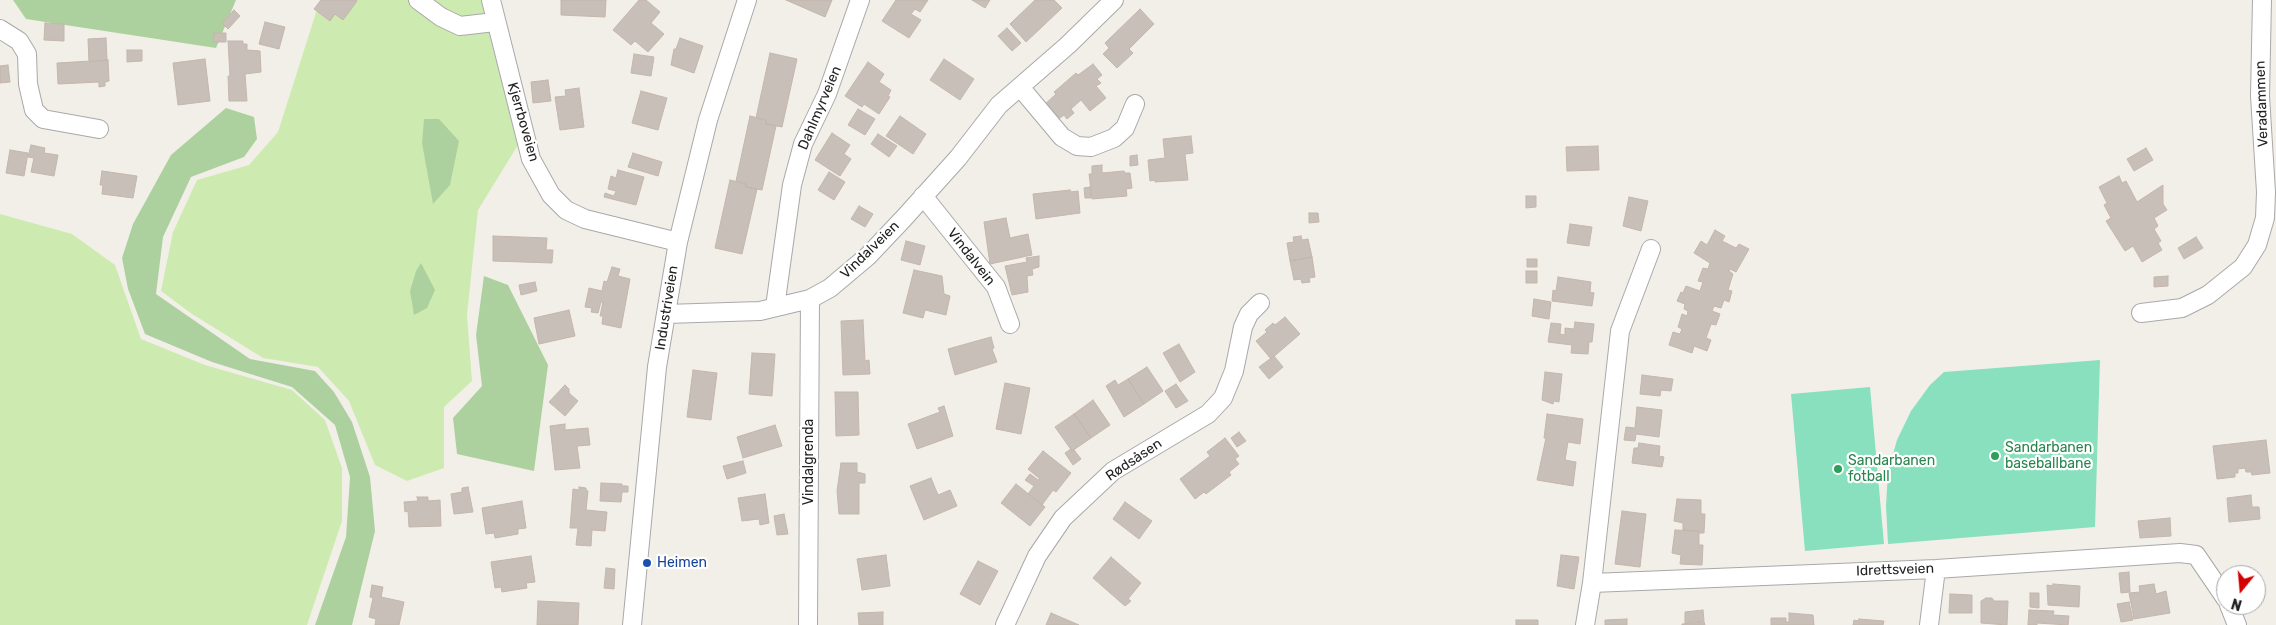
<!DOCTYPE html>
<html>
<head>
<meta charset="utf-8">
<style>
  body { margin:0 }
  #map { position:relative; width:2276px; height:625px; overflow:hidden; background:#f2efe9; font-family:Rubik,sans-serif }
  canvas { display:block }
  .north { position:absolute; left:2216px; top:565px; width:50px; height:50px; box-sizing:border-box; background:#fff; border:1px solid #a7a7a7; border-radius:50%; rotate:197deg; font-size:14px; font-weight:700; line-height:20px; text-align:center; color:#222 }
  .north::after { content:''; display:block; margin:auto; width:18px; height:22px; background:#d40000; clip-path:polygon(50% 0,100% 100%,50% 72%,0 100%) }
</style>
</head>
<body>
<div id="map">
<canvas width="2276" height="625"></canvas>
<div class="north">N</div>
</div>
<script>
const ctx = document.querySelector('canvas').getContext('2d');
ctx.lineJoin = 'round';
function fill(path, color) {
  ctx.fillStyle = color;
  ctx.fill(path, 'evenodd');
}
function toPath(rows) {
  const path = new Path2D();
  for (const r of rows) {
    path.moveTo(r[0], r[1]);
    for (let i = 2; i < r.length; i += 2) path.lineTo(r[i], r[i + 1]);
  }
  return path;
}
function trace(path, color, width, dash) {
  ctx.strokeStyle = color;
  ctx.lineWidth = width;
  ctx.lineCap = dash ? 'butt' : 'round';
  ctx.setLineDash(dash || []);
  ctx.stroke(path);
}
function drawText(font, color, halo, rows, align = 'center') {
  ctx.font = font + ' Rubik,sans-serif';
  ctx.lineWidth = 4.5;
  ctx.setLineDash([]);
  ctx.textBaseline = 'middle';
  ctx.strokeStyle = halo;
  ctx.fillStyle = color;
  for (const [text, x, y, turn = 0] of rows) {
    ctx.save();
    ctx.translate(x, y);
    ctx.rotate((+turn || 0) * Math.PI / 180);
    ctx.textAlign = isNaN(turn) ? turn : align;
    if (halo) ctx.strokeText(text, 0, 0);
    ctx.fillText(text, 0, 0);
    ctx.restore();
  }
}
fill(toPath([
  [320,0,481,0,518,145,478,210,467,315,472,381,444,407,444,468,407,481,375,465,349,401,318,367,263,358,192,314,161,291,173,232,197,180,249,165,278,132],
  [0,214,72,234,115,265,141,339,205,365,292,390,325,420,342,468,342,521,307,625,0,625]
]), '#cdebb0');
fill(toPath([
  [13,0,236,0,216,48,26,19],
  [226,108,254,117,257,139,244,157,191,177,163,237,156,294,250,359,315,371,334,392,352,422,370,477,375,531,352,625,315,625,346,537,350,477,335,425,292,387,212,362,145,334,128,289,122,258,133,224,171,155],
  [424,119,439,119,459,141,450,185,433,204,422,143],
  [421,263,435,290,427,308,414,315,410,291,416,271],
  [484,276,508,285,548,365,534,471,457,454,453,418,482,386,476,335]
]), '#add19e');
fill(toPath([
  [2100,360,2095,527,1888,544,1886,506,1888,472,1897,440,1911,411,1930,385,1944,372],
  [1870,387,1884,544,1805,551,1791,394]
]), '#88e0be');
const building = toPath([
  [321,0,355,0,357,1,343,20,335,14,330,21,314,9,321,0],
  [561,0,606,0,605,17,561,15,561,0],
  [639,0,646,0,660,12,651,23,664,34,648,52,635,41,631,45,613,30,639,0],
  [786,0,832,0,825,17,786,0],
  [896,0,928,0,920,12,915,9,911,14,921,20,909,38,882,21,896,0],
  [972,0,990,0,985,8,972,0],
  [1035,0,1054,0,1062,8,1026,42,1010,24,1035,0],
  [1140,9,1154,24,1129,49,1133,53,1117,68,1103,54,1109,48,1105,43,1140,9],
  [234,10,240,16,228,29,222,23,234,10],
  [265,22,285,27,279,49,259,44,265,22],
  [45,23,64,24,64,41,44,40,45,23],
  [1007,28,1021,43,1012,51,998,36,1007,28],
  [214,33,226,33,226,42,213,42,214,33],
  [106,38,107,60,89,62,88,39,106,38],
  [680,38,703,46,694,73,671,65,674,49,676,49,680,38],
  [228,41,243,41,243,44,247,44,247,50,260,51,261,72,245,74,247,101,229,101,228,76,230,76,228,41],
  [127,50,142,50,142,61,127,62,127,50],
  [770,53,797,59,782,127,766,124,766,120,756,118,770,53],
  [634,54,654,57,651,76,631,73,634,54],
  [205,59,210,101,178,105,173,63,205,59],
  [944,59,974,79,960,100,930,80,944,59],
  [108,60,109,81,105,82,105,86,99,87,99,82,58,84,57,63,108,60],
  [868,62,884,74,879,82,891,90,888,96,890,97,879,114,864,104,862,107,845,96,868,62],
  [1093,64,1102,75,1097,79,1101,83,1096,86,1106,98,1090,111,1081,100,1071,109,1074,113,1067,119,1064,115,1056,121,1043,106,1056,94,1054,92,1076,73,1078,75,1093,64],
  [8,65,10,82,0,83,0,66,8,65],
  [548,80,551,101,533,103,531,82,548,80],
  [579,88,584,127,560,130,555,97,566,96,565,90,579,88],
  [641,91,667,98,658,130,632,123,641,91],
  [858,109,875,119,865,135,848,125,858,109],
  [750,116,766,120,766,124,776,126,762,190,746,187,746,184,736,181,750,116],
  [900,116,926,134,913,154,886,136,900,116],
  [832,133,850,145,844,154,851,159,840,176,815,160,832,133],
  [878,134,897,146,889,157,871,144,878,134],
  [1191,136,1193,153,1185,154,1188,180,1155,182,1155,180,1150,181,1148,160,1165,158,1163,139,1191,136],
  [31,145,45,148,44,153,58,155,54,176,31,172,34,158,28,157,31,145],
  [1598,146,1599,170,1567,171,1566,147,1598,146],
  [2146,148,2153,160,2134,171,2127,159,2146,148],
  [10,150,28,153,24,176,6,173,10,150],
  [633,153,662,162,658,176,628,167,633,153],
  [1137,155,1138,165,1130,166,1130,156,1137,155],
  [1102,165,1102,173,1124,171,1125,173,1130,173,1132,188,1126,189,1127,196,1092,199,1089,174,1092,174,1092,166,1102,165],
  [618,170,644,177,636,205,604,197,605,193,614,196,616,191,608,189,611,176,616,178,618,170],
  [102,171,137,176,133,198,102,194,103,185,100,185,102,171],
  [829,172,845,182,834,200,818,190,829,172],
  [2119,176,2122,183,2126,181,2137,202,2163,185,2163,204,2167,210,2154,218,2158,226,2154,229,2161,241,2158,243,2162,250,2142,262,2133,246,2125,251,2106,221,2111,218,2104,205,2107,203,2099,187,2119,176],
  [730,180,746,184,746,187,757,189,742,254,715,248,730,180],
  [1090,187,1091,198,1085,198,1084,188,1090,187],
  [1070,190,1071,192,1078,191,1080,213,1036,219,1033,194,1070,190],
  [1526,196,1536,196,1536,207,1526,208,1526,196],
  [1629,197,1648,201,1641,231,1623,226,1629,197],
  [859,206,873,214,865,227,851,219,859,206],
  [1309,213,1318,213,1319,222,1309,223,1309,213],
  [1006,218,1010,238,1028,234,1032,255,990,264,984,222,1006,218],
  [1570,224,1592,227,1589,246,1567,243,1570,224],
  [1715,230,1725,236,1722,241,1736,248,1739,244,1749,249,1736,272,1730,269,1729,271,1733,274,1728,290,1732,291,1729,302,1724,300,1721,308,1714,306,1712,311,1720,314,1716,325,1711,324,1706,338,1711,340,1707,351,1694,346,1692,353,1669,345,1673,332,1680,334,1682,329,1678,327,1682,314,1687,316,1688,311,1684,309,1685,304,1677,301,1681,292,1683,293,1686,286,1700,291,1703,282,1698,281,1703,268,1708,269,1710,263,1694,253,1701,241,1707,245,1715,230],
  [493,236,547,238,546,250,553,250,552,263,493,261,493,236],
  [1301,236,1302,240,1308,239,1312,257,1290,261,1287,243,1294,242,1293,237,1301,236],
  [2196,237,2203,248,2184,259,2178,248,2196,237],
  [906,241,925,246,920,265,901,260,906,241],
  [1039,256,1039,267,1032,269,1033,275,1027,276,1028,292,1012,295,1005,266,1027,262,1026,258,1039,256],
  [1312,257,1315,277,1309,278,1310,282,1302,283,1301,279,1294,280,1290,261,1312,257],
  [1527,259,1537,259,1537,267,1527,267,1527,259],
  [612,267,620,269,618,276,630,279,621,328,602,324,603,316,600,316,603,302,601,302,598,313,591,312,592,308,585,307,589,288,602,291,604,281,607,282,612,267],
  [914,270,942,276,944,294,950,296,946,315,925,310,923,318,903,313,914,270],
  [1526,271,1537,271,1537,283,1526,283,1526,271],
  [2168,276,2168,286,2154,287,2154,277,2168,276],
  [1558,277,1591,282,1590,292,1594,293,1592,306,1552,301,1553,290,1556,291,1558,277],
  [535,282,537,291,521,295,519,285,535,282],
  [1534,299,1551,302,1549,319,1532,316,1534,299],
  [569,310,575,336,539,344,534,318,569,310],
  [1285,317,1300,334,1271,359,1256,341,1267,332,1265,330,1273,323,1275,325,1285,317],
  [863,320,865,361,869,360,870,374,843,375,841,321,863,320],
  [1575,322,1594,324,1592,342,1589,342,1588,354,1571,353,1572,345,1548,342,1551,323,1561,324,1560,334,1565,335,1565,328,1574,329,1575,322],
  [991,337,994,348,992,349,997,362,955,375,948,349,991,337],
  [1179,344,1195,372,1180,382,1163,353,1179,344],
  [752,353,775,354,772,396,749,394,752,353],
  [1274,356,1283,367,1269,379,1259,367,1274,356],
  [1147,367,1163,391,1144,404,1128,379,1147,367],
  [693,370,717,373,711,420,687,417,693,370],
  [1545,372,1562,374,1559,402,1554,401,1553,404,1542,400,1545,372],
  [1642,375,1673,379,1671,391,1661,390,1660,396,1640,394,1642,375],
  [1128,379,1144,404,1124,417,1106,386,1115,380,1118,385,1128,379],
  [1005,383,1030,388,1021,434,996,429,1005,383],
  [1176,384,1188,401,1176,408,1165,391,1176,384],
  [565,385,569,389,569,393,578,401,565,416,549,402,565,385],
  [835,392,858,392,859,435,836,436,835,392],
  [1093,400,1110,425,1091,438,1074,414,1093,400],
  [944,406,953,436,917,449,908,424,940,412,938,408,944,406],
  [1637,407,1662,410,1659,437,1636,434,1635,441,1624,440,1626,427,1635,428,1637,407],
  [1074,414,1091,438,1072,451,1055,427,1074,414],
  [1547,414,1583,419,1580,444,1568,442,1565,460,1576,462,1573,486,1537,480,1546,438,1544,438,1547,414],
  [565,424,565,430,588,428,590,445,577,446,580,468,555,470,550,426,565,424],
  [775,425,782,446,743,458,737,437,775,425],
  [1239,432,1246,441,1237,447,1231,438,1239,432],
  [1225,438,1239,456,1235,459,1239,464,1229,472,1231,475,1206,494,1204,492,1195,499,1180,479,1210,456,1207,452,1225,438],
  [2266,440,2270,473,2252,475,2251,472,2246,472,2245,468,2238,469,2238,473,2235,473,2235,477,2217,479,2213,446,2266,440],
  [1639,443,1660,446,1659,456,1664,457,1662,467,1632,463,1634,448,1638,448,1639,443],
  [1071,449,1072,451,1074,450,1081,459,1073,465,1065,453,1071,449],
  [1043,451,1071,473,1056,492,1053,490,1042,505,1028,494,1034,486,1025,480,1030,474,1038,480,1040,479,1028,469,1043,451],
  [743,461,746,473,727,479,723,466,743,461],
  [841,463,857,463,857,472,865,474,865,483,859,483,859,514,839,514,837,491,841,463],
  [931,478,938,495,950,490,957,506,924,520,910,486,931,478],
  [601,483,622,484,622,486,628,486,628,492,622,492,621,502,600,501,601,483],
  [1016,484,1045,507,1030,526,1001,503,1016,484],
  [468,487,473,512,454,514,451,494,462,492,462,488,468,487],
  [579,487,586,488,586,490,588,491,586,510,607,512,605,531,592,530,591,546,576,545,578,528,570,528,573,489,579,490,579,487],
  [765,494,769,523,760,525,759,519,742,521,738,498,765,494],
  [2251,495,2252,507,2259,507,2260,519,2229,522,2227,498,2251,495],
  [417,497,428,497,428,501,440,500,441,526,409,527,408,511,405,512,404,502,418,501,417,497],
  [1677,499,1701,500,1701,514,1705,514,1704,533,1699,533,1699,531,1683,530,1683,523,1674,521,1677,499],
  [522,501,526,528,518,529,518,534,495,538,494,533,486,534,482,508,522,501],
  [1125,502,1152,521,1139,539,1113,519,1125,502],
  [1622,511,1646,514,1640,567,1615,564,1622,511],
  [784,514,788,534,777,535,774,516,784,514],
  [2170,518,2171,536,2140,538,2138,521,2170,518],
  [1675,530,1699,531,1699,545,1703,545,1702,565,1680,564,1681,555,1672,553,1675,530],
  [886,555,890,586,862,590,857,559,886,555],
  [1561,555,1579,557,1574,589,1557,586,1561,555],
  [531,556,535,582,526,583,527,588,502,592,501,587,495,588,491,562,531,556],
  [1111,557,1141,583,1128,599,1131,601,1125,606,1093,578,1111,557],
  [978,561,998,571,980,605,960,594,978,561],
  [606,568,615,569,614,589,604,588,606,568],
  [2129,572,2130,592,2121,593,2119,573,2129,572],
  [2259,583,2264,596,2256,600,2256,585,2259,583],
  [2053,584,2080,586,2079,607,2048,605,2047,585,2053,586,2053,584],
  [2154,584,2156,594,2166,591,2170,613,2134,619,2129,593,2140,592,2139,586,2154,584],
  [372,585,383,587,381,597,404,602,399,625,375,625,376,619,369,617,373,598,370,597,372,585],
  [2030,593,2039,593,2039,608,2030,607,2030,593],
  [1950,594,1972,595,1972,613,1949,613,1950,594],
  [1986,598,1992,598,1994,601,2008,601,2007,625,1981,623,1981,601,1986,598],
  [538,601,579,603,578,625,537,625,538,601],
  [2129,602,2133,620,2121,622,2117,604,2129,602],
  [1703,610,1704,621,1685,623,1685,612,1703,610],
  [2029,610,2054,611,2053,615,2069,616,2068,625,2037,623,2037,625,2028,625,2029,610],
  [883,612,883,625,859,625,858,613,883,612],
  [1051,613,1079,625,1046,625,1051,613],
  [1789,613,1813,615,1814,625,1771,625,1771,618,1786,618,1786,622,1789,622,1789,613],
  [1627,619,1627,625,1605,625,1605,620,1627,619],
  [1859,619,1884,621,1883,625,1853,625,1854,620,1858,621,1859,619],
  [1516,620,1538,620,1538,625,1516,625,1516,620],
  [1704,622,1705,625,1682,625,1682,624,1704,622]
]);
fill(building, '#c7bfb8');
trace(building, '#c4b6ab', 1);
const street = toPath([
  [418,0,441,17,460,26,495,22],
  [491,0,531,159,551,195,566,210,585,219,678,242],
  [0,29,19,41,27,54,28,84,34,110,43,119,99,129],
  [1020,87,1062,137,1077,146,1091,147,1114,138,1125,128,1135,104],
  [923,196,996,287,1010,324],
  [775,307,792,185,803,144,827,94,860,0],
  [2141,313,2182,308,2208,295,2243,267,2257,245,2265,218,2266,192,2260,96,2262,0],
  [666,314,760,311,810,299,830,288,868,256,904,218,958,158,999,105,1068,45,1114,0],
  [1592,583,1936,569,2180,553,2196,555,2226,599],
  [2229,605,2237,625],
  [632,625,657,367,678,242,708,120,747,0],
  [808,625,810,299],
  [1005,625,1037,556,1063,518,1113,471,1208,414,1223,398,1234,371,1243,327,1249,314,1260,303],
  [1585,625,1592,583,1620,331,1651,249],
  [1929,625,1936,569]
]);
trace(street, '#a9a9a9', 20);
trace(street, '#fff', 18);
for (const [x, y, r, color] of [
  [1995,456,5,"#2e9e5b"],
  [1838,469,5,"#2e9e5b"],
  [647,563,5,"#1a4fb4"]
]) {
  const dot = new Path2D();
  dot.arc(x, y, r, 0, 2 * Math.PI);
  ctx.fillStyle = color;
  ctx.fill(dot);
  trace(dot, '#fff', 2);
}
drawText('14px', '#222', '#fff', [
  ["Veradammen",2262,104,-92],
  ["Dahlmyrveien",820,108,-67],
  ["Kjerrboveien",523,122,74],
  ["Vindalveien",870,250,-44],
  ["Vindalvein",971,257,52],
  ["Industriveien",667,308,-81],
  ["Rødsåsen",1134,460,-34],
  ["Vindalgrenda",809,462,-90],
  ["Idrettsveien",1895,570,-2]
]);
drawText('14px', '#27864d', '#fff', [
  ["Sandarbanen",2005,448],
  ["baseballbane",2005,464],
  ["Sandarbanen",1848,461],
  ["fotball",1848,477]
], 'left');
drawText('14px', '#164399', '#fff', [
  ["Heimen",657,563]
], 'left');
</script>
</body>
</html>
